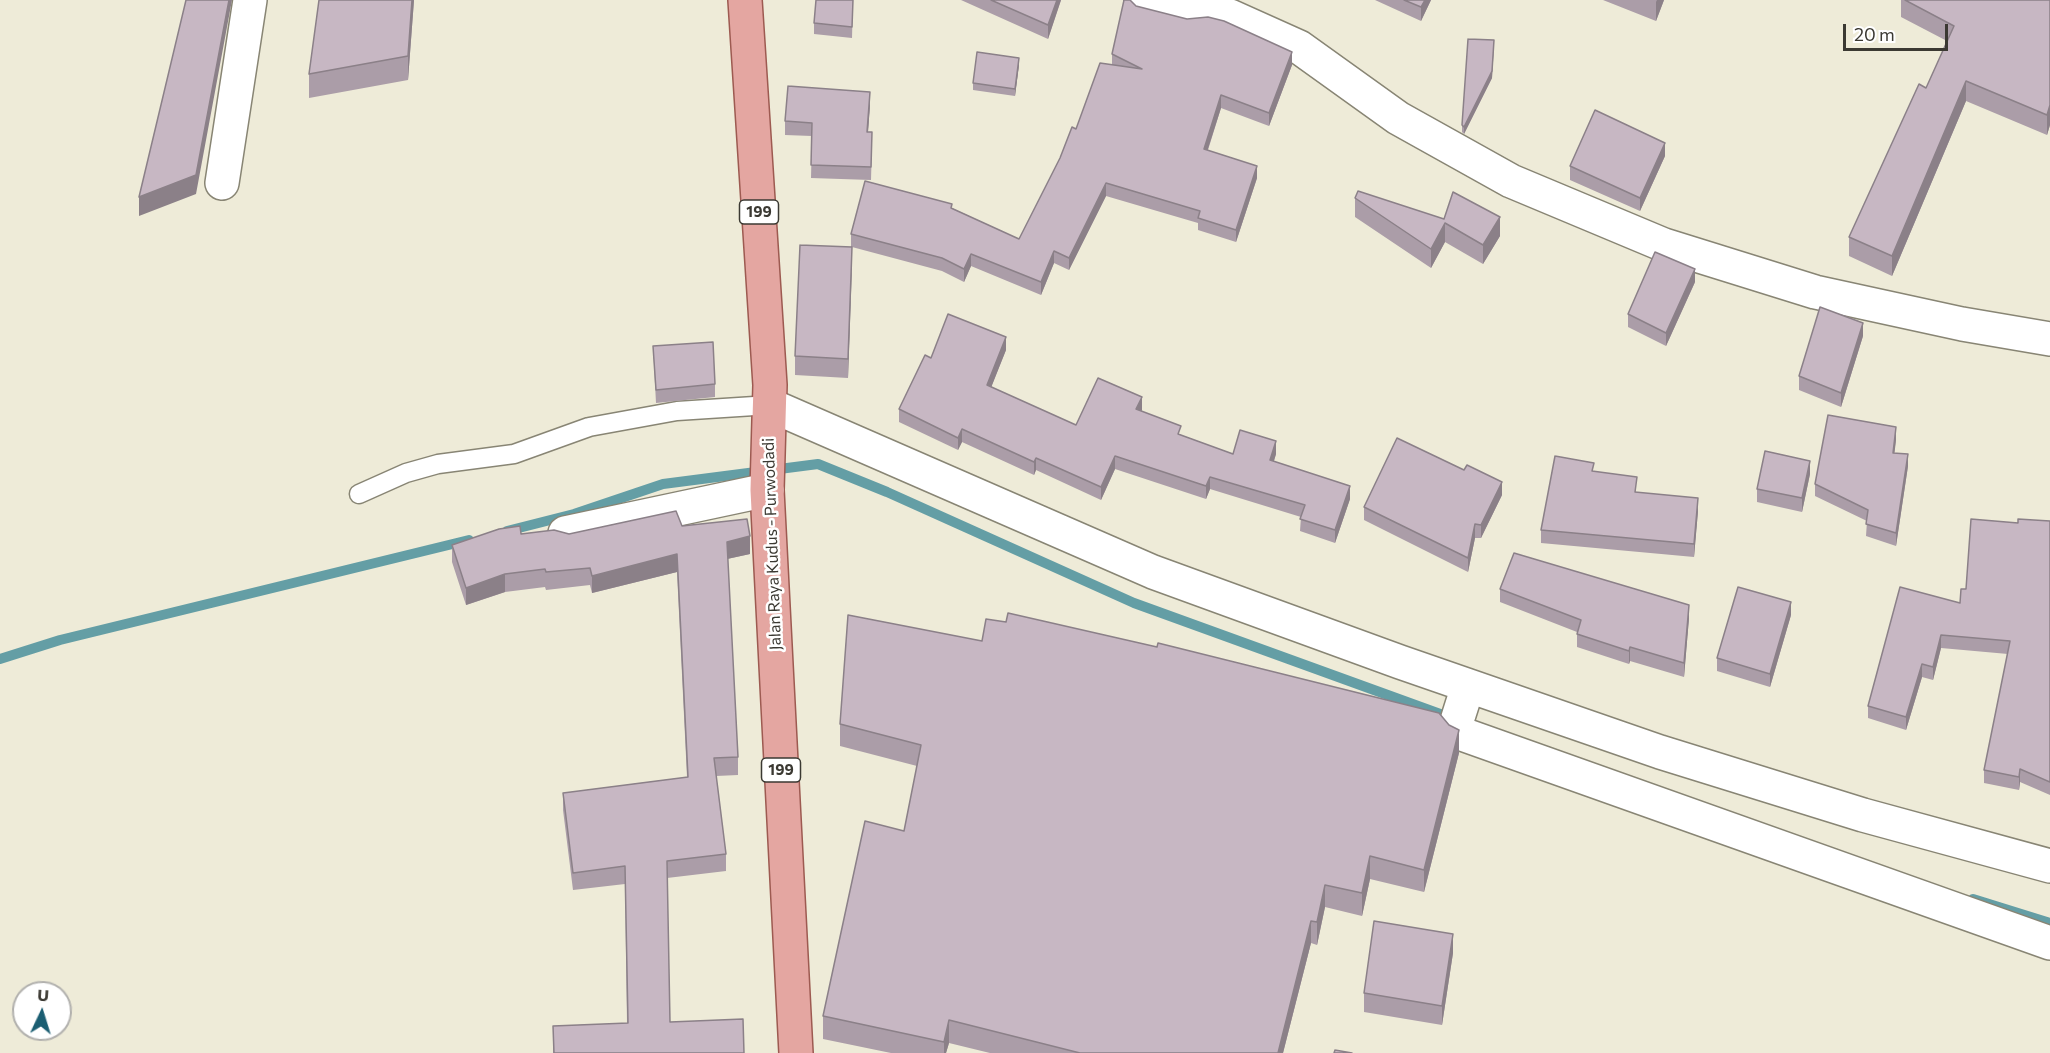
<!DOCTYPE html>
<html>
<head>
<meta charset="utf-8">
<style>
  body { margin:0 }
  #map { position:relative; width:2050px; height:1053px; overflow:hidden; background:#eeebd8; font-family:Commissioner,sans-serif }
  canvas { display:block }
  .north { position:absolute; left:12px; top:981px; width:60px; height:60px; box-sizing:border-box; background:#fff; border:2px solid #b1b0ad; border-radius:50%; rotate:4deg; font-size:16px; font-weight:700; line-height:24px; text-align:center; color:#3b3932 }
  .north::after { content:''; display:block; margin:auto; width:21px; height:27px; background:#1b5e72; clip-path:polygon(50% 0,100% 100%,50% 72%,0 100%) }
  .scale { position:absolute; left:1843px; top:24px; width:105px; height:27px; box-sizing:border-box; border:3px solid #3b3932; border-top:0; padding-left:8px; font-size:18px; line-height:21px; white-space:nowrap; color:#3b3932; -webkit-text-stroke:4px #fff; paint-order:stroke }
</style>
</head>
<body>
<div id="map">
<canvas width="2050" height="1053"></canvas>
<div class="north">U</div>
<div class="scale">20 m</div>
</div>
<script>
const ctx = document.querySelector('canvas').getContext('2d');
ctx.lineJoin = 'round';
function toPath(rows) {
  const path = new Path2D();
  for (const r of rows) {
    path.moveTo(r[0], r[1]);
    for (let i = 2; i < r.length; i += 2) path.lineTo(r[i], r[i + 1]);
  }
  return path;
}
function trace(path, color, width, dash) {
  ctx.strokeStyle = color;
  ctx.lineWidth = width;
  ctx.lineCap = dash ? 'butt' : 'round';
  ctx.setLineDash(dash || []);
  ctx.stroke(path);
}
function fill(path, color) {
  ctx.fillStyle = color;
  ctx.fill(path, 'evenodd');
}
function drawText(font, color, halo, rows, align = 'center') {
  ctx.font = font + ' Commissioner,sans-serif';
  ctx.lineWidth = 5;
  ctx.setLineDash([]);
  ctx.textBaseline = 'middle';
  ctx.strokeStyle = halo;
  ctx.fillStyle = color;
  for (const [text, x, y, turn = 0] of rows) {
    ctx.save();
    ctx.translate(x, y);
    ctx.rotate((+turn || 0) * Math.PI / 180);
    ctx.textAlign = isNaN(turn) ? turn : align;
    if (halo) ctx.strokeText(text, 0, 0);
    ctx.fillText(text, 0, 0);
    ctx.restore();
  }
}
trace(toPath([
  [507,531,574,514,663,484,818,464,887,492,1134,603,1454,719],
  [0,659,60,640,469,540],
  [1973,899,2050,923]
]), '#649ea5', 10);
const service = toPath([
  [359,494,406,473,438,464,514,454,589,427,677,411,770,405]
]);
const minor = toPath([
  [1141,0,1192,13,1209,11,1230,16,1299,47,1398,118,1511,181,1664,245,1815,292,1962,324,2050,339],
  [222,183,250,0],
  [770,405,1153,572,1400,662,1660,752,1863,815,2050,866],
  [565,533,767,490],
  [1468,686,1455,727,1462,734,2050,943]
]);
const primary = toPath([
  [745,0,770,385,767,490,796,1053]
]);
trace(service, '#888574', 21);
trace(minor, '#888574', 36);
trace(primary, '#9d5a51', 36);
trace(service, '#fff', 18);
trace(minor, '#fff', 33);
trace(primary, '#e4a6a1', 33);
fill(toPath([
  [414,0,408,80,309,98,309,74],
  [853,0,852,38,814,34,814,23],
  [961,0,1061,0,1048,39],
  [1375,0,1431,0,1421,21],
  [1603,0,1664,0,1656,21],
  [1901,0,2050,0,2050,125,2047,135,1966,101,1892,276,1849,256,1849,237,1926,88,1947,41,1901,17],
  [1136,6,1292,65,1269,126,1221,108,1208,150,1257,178,1236,242,1198,230,1198,223,1106,196,1069,270,1054,263,1041,295,971,266,964,282,942,271,852,247,848,378,795,375,795,356,851,247,851,234,952,208,1019,239,1076,129,1112,65,1112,54],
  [1494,47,1492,78,1464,134,1462,132,1462,125],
  [1019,65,1015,96,973,90,973,83],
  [870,105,868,132,872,145,871,180,811,178,812,136,785,135,785,121],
  [1665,156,1640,211,1570,180,1570,166],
  [1355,198,1500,236,1483,264,1445,242,1431,268,1355,217],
  [1695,282,1666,346,1628,327,1628,314],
  [1863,336,1841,407,1799,390,1799,376],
  [653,346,715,384,715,397,656,403],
  [1006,350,991,387,1076,425,1142,410,1141,411,1181,435,1233,454,1276,454,1274,461,1350,499,1335,543,1300,531,1301,517,1210,489,1206,499,1115,469,1101,500,1036,470,1034,475,962,442,958,450,899,422,899,409,931,358],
  [1896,440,1894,453,1908,466,1896,546,1866,536,1867,521,1815,496,1815,484],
  [1594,471,1637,492,1698,511,1694,557,1541,543,1541,530],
  [1810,474,1802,512,1757,502,1757,489],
  [1502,495,1481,538,1475,538,1468,572,1364,520,1364,507],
  [2050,521,2050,795,2020,782,2019,790,1984,783,1984,770,2008,654,1941,648,1933,680,1922,677,1906,730,1868,718,1868,706,1960,603,2018,523],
  [682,526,750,554,727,559,738,757,738,775,716,776,726,854,726,871,667,878,670,1022,744,1053,553,1053,553,1026,627,1023,625,884,573,890,563,810,563,793,687,777,677,572,592,593,590,585,546,590,545,587,505,592,466,605,452,562,452,545,521,534,569,534],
  [1500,589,1689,618,1684,677,1630,661,1629,664,1577,647,1577,632,1500,602],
  [1791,615,1770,687,1717,671,1717,658],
  [840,724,1459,753,1424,892,1370,879,1362,916,1325,907,1317,945,1311,943,1283,1053,990,1053,949,1043,946,1053,891,1053,823,1039,823,1016,904,831,917,766,840,746],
  [1453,953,1442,1025,1364,1012,1364,993]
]), '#ab9da8');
fill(toPath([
  [229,0,232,0,196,194,139,216,139,197],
  [412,0,414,0,408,80,408,56],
  [1057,0,1061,0,1048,39,1048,25],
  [1425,0,1431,0,1421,21,1421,7],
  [1657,0,1664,0,1656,21,1656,2],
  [1494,40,1492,78,1464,134,1464,127],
  [1292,52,1292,65,1269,126,1269,113],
  [1019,58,1019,65,1015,96,1015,89],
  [1966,81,1966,101,1892,276,1892,256],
  [870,92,870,105,867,145,867,132],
  [1221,95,1221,108,1204,161,1204,149],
  [2050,105,2050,125,2047,135,2047,115],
  [1665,143,1665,156,1640,211,1640,198],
  [1257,166,1257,178,1236,242,1236,230],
  [1106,183,1106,196,1069,270,1069,258],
  [1500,217,1500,236,1483,264,1483,245],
  [1445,223,1445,242,1431,268,1431,249],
  [852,247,852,266,848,378,848,359],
  [1054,251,1054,263,1041,295,1041,282],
  [971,254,971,266,964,282,964,269],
  [1695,269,1695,282,1666,346,1666,333],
  [1863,323,1863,336,1841,407,1841,393],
  [1006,337,1006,350,987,398,987,385],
  [1142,397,1142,410,1136,422,1136,409],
  [1896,427,1896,440,1893,466,1893,453],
  [962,429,962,442,958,450,958,438],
  [1276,441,1276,454,1270,473,1270,460],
  [1908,454,1908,466,1896,546,1896,533],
  [1115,456,1115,469,1101,500,1101,487],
  [1036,458,1036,470,1034,475,1034,462],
  [1810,461,1810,474,1802,512,1802,498],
  [1210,477,1210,489,1206,499,1206,486],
  [1502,482,1502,495,1481,538,1481,525],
  [1350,486,1350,499,1335,543,1335,530],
  [1698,498,1698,511,1694,557,1694,544],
  [1475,524,1475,538,1468,572,1468,558],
  [750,536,750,554,727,559,727,542],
  [677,554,677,572,592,593,592,576],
  [505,574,505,592,466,605,466,588],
  [1791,602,1791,615,1770,687,1770,674],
  [1689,605,1689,618,1684,677,1684,663],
  [1941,635,1941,648,1933,680,1933,667],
  [1630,647,1630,661,1629,664,1629,651],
  [1922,664,1922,677,1906,730,1906,717],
  [1459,730,1459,753,1424,892,1424,870],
  [2020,769,2020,782,2019,790,2019,777],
  [1370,856,1370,879,1362,916,1362,893],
  [1325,885,1325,907,1317,945,1317,922],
  [1311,921,1311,943,1283,1053,1278,1053],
  [1453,934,1453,953,1442,1025,1442,1006],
  [949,1020,949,1043,946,1053,944,1053,944,1042]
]), '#8b8088');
const building = toPath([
  [186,0,229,0,196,175,139,197,186,0],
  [319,0,412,0,408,56,309,74,319,0],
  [816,0,853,0,852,27,814,23,816,0],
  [991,0,1057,0,1048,25,991,0],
  [1124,0,1130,0,1136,6,1187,19,1208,17,1224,21,1292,52,1269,113,1221,95,1204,149,1257,166,1236,230,1198,218,1200,211,1106,183,1069,258,1054,251,1041,282,971,254,964,269,942,258,851,234,865,181,952,204,951,208,1019,239,1060,158,1072,127,1076,129,1100,63,1142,69,1112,54,1124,0],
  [1404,0,1425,0,1421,7,1404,0],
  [1905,0,2050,0,2050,105,2047,115,1966,81,1892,256,1849,237,1919,84,1926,88,1954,26,1905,0],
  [1468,39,1494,40,1492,71,1464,127,1462,125,1468,39],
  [977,52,1019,58,1015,89,973,83,977,52],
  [788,86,870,92,867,132,872,132,871,167,811,165,812,123,785,121,788,86],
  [1595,110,1665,143,1640,198,1570,166,1595,110],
  [1358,191,1444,219,1453,192,1500,217,1483,245,1445,223,1431,249,1355,198,1358,191],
  [800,245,852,247,848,359,795,356,800,245],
  [1655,252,1695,269,1666,333,1628,314,1655,252],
  [1820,307,1863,323,1841,393,1799,376,1820,307],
  [948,314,1006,337,987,385,1076,425,1098,378,1142,397,1136,409,1181,426,1178,434,1233,454,1240,430,1276,441,1270,460,1350,486,1335,530,1300,519,1305,505,1210,477,1206,486,1115,456,1101,487,1036,458,1034,462,962,429,958,438,899,409,925,355,931,358,948,314],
  [713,342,715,384,656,390,653,346,713,342],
  [1828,415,1896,427,1893,453,1908,454,1896,533,1866,524,1868,510,1815,484,1828,415],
  [1397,438,1464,470,1467,465,1502,482,1481,525,1475,524,1468,558,1364,507,1397,438],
  [1765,451,1810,461,1802,498,1757,489,1765,451],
  [1555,456,1594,463,1592,471,1637,477,1635,492,1698,498,1694,544,1541,530,1555,456],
  [676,511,682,526,747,519,750,536,727,542,738,757,714,758,726,854,667,861,670,1022,743,1019,744,1053,554,1053,553,1026,628,1023,625,866,573,873,563,793,688,777,677,554,592,576,590,568,546,572,545,569,505,574,466,588,452,545,499,529,520,526,521,534,554,530,569,534,676,511],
  [1971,519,2018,523,2018,519,2050,521,2050,782,2020,769,2019,777,1984,770,2010,641,1941,635,1933,667,1922,664,1906,717,1868,706,1900,587,1960,603,1961,589,1966,589,1971,519],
  [1514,553,1689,605,1684,663,1630,647,1629,651,1577,634,1581,620,1500,589,1514,553],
  [1738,587,1791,602,1770,674,1717,658,1738,587],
  [1008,613,1157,647,1158,643,1439,713,1449,725,1459,730,1424,870,1370,856,1362,893,1325,885,1317,922,1311,921,1278,1053,1080,1053,949,1020,944,1042,823,1016,865,821,904,831,921,745,840,724,848,615,982,641,986,619,1006,622,1008,613],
  [1374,921,1453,934,1442,1006,1364,993,1374,921],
  [1335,1050,1352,1053,1334,1053,1335,1050]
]);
fill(building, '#c7b7c3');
trace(building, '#8b8088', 1.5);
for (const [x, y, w] of [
  [759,212,39],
  [781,770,39]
]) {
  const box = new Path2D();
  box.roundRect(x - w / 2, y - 12, w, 24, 4.5);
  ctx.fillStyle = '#fff';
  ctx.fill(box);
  trace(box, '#3b3932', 1.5);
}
drawText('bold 15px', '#3b3932', null, [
  ["199",759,212],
  ["199",781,770]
]);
drawText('16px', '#3b3932', '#fff', [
  ["Jalan Raya Kudus - Purwodadi",772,544,-92]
]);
</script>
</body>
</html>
